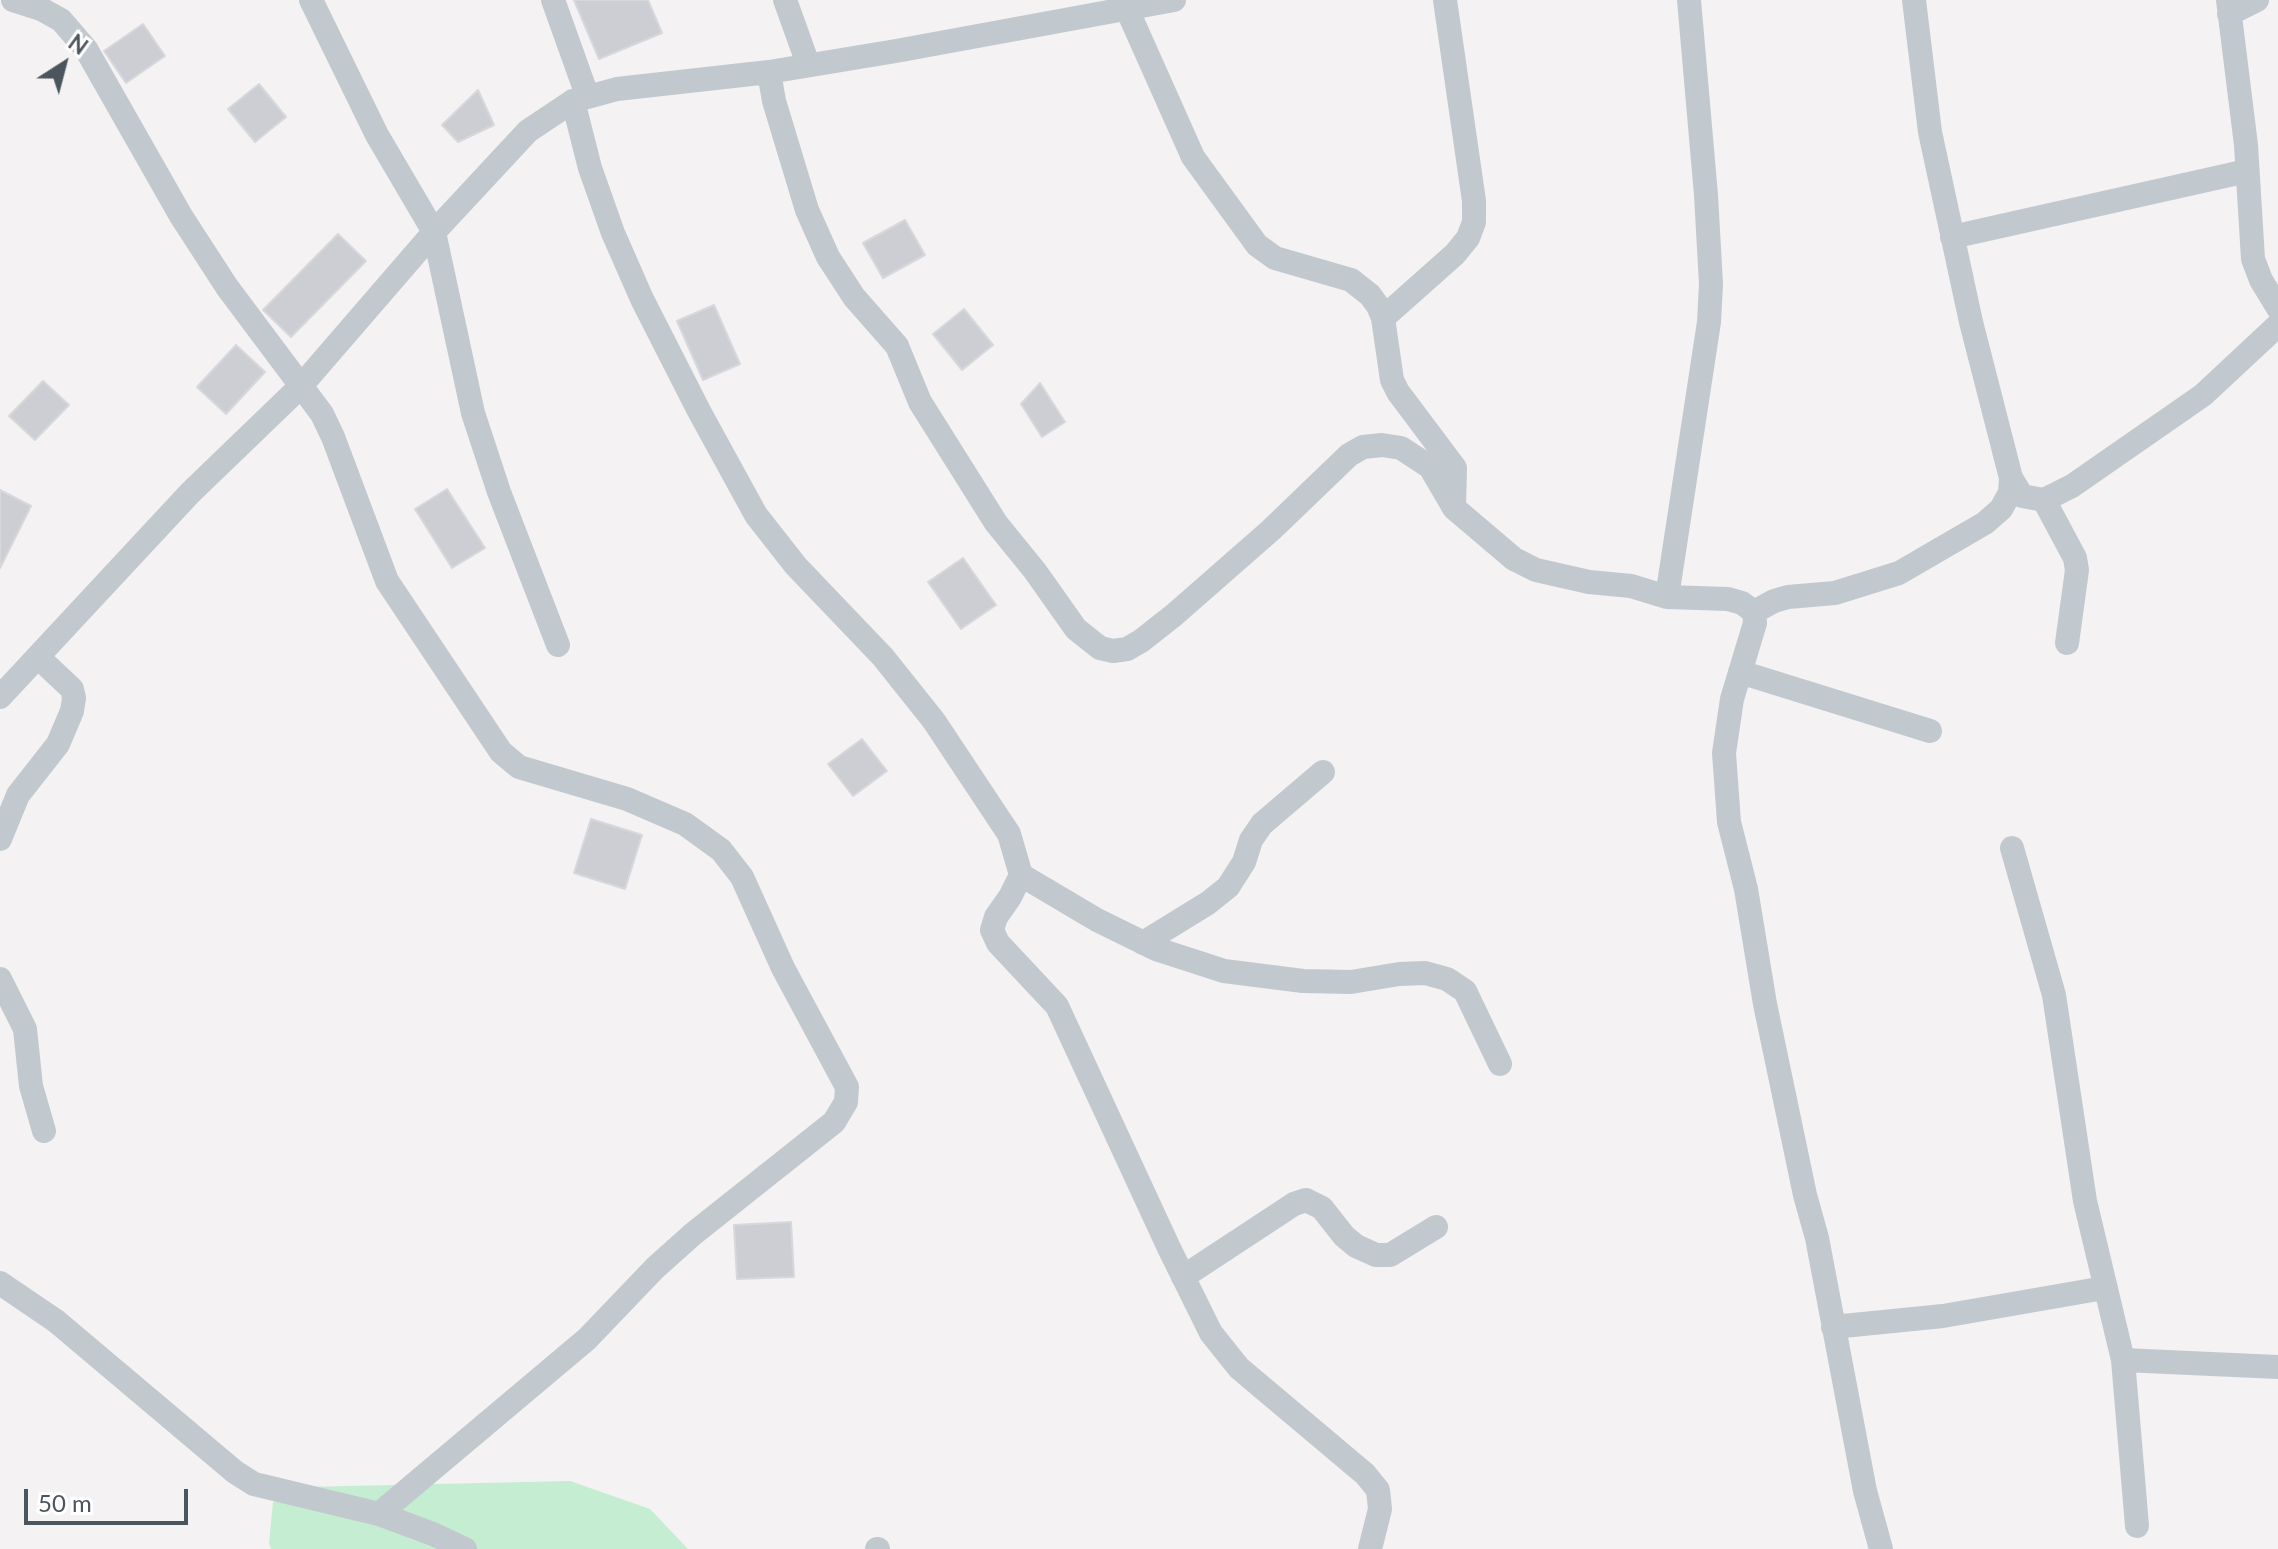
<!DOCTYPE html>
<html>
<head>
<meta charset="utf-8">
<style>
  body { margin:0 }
  #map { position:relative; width:2278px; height:1549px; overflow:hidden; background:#f4f2f2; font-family:Lato,sans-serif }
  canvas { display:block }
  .north { position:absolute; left:24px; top:24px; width:80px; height:80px; -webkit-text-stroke:6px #fff; paint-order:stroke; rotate:36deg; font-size:22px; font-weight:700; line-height:32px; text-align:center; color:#4b555e }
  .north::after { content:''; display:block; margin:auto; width:28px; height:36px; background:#4b555e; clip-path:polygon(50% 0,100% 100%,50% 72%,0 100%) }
  .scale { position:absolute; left:24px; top:1489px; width:164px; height:36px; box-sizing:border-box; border:4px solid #4b555e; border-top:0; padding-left:10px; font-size:24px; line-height:28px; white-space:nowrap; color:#4b555e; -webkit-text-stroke:6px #fff; paint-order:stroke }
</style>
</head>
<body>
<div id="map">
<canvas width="2278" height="1549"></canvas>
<div class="north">N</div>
<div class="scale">50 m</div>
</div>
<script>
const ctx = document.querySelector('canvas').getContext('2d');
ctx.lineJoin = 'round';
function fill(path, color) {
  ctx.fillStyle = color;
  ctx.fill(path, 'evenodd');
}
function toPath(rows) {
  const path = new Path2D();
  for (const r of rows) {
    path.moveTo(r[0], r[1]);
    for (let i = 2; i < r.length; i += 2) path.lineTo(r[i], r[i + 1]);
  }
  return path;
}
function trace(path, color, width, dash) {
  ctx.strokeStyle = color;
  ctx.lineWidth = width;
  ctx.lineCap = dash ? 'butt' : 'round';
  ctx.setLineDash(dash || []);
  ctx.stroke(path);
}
fill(toPath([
  [570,1481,650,1509,688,1549,271,1549,269,1543,273,1502,305,1487]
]), '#c4edd2');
const building = toPath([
  [574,0,648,0,662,33,599,59,574,0],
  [143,24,165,56,126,83,104,51,143,24],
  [259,84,286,117,255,142,228,109,259,84],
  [478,90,494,125,458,142,442,125,478,90],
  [905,220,925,255,883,278,863,243,905,220],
  [338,234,366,261,291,337,263,310,338,234],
  [714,305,740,364,703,380,677,321,714,305],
  [964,309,993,345,962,370,933,334,964,309],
  [236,345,265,372,226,414,197,387,236,345],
  [43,381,69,405,35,440,9,416,43,381],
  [1040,383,1065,422,1042,437,1021,404,1040,383],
  [447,489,485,548,452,568,415,509,447,489],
  [0,490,31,506,0,568,0,490],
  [963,558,996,605,961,629,928,582,963,558],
  [862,739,887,771,853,796,828,764,862,739],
  [591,819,642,835,625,889,574,873,591,819],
  [791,1222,794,1277,737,1279,734,1225,791,1222]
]);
fill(building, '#ccced3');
trace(building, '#d6d8dc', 2);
trace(toPath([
  [13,0,41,9,61,20,86,49,181,216,227,287,322,414,333,437,387,581,501,752,519,767,627,799,685,824,721,850,742,877,783,968,847,1087,846,1102,834,1122,693,1234,655,1268,587,1339,379,1514],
  [311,0,377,135,434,232,473,413,499,492,558,645],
  [553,0,587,95],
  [785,0,808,64],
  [2228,0,2246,145,2253,259,2261,280,2278,308],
  [1127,9,1193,157,1257,245,1275,258,1351,280,1370,295,1378,306,1383,318,1392,380,1398,392,1455,468,1454,508],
  [2229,14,2257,0],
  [769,72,774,101,807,210,828,257,854,297,897,346,920,402,996,523,1035,571,1076,629,1100,648,1113,651,1127,649,1141,641,1174,615,1271,530,1349,455,1363,447,1382,445,1401,448,1430,467,1454,508,1514,559,1536,570,1589,582,1631,586,1667,597,1728,599,1742,603,1754,612,1755,623,1732,699,1724,753,1729,822,1746,889,1765,1004,1805,1195,1817,1238,1865,1491,1881,1549],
  [573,101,590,168,613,233,642,299,699,411,756,515,796,566,883,657,934,721,1009,834,1021,875,1010,897,996,917,992,930,998,943,1057,1006,1169,1248,1211,1333,1239,1368,1365,1474,1378,1490,1380,1509,1370,1549],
  [1952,237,2247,171],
  [1383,318,1455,254,1468,238,1474,222,1474,201,1445,0],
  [2011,478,2022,496,2044,500,2072,486,2203,395,2278,325],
  [2044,500,2075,558,2077,570,2067,643],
  [1667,597,1709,322,1711,284,1706,195,1689,0],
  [1754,612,1774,601,1788,597,1835,593,1899,573,1985,523,2001,509,2010,493,2011,478,1971,322,1930,132,1914,0],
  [1740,672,1930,731],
  [0,697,190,493,301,386,434,232,528,131,573,101,617,89,769,72,896,51,1174,0],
  [0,839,18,795,58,744,72,711,74,698,72,689,38,657],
  [2012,848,2054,995,2085,1201,2123,1360,2137,1526],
  [1021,875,1097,920,1156,949,1224,971,1303,981,1351,982,1399,974,1425,973,1447,979,1465,991,1500,1064],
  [1143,943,1208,903,1228,887,1244,862,1251,840,1262,824,1323,772],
  [0,979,25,1029,31,1086,44,1131],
  [1183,1277,1294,1204,1306,1200,1322,1208,1344,1236,1356,1246,1376,1255,1390,1255,1436,1227],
  [0,1283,56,1321,235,1472,254,1484,379,1514,433,1534,465,1549],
  [1833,1327,1943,1316,2104,1288],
  [2123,1360,2278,1367],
  [877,1549,878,1549]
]), '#c1c9cf', 24);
</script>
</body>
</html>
